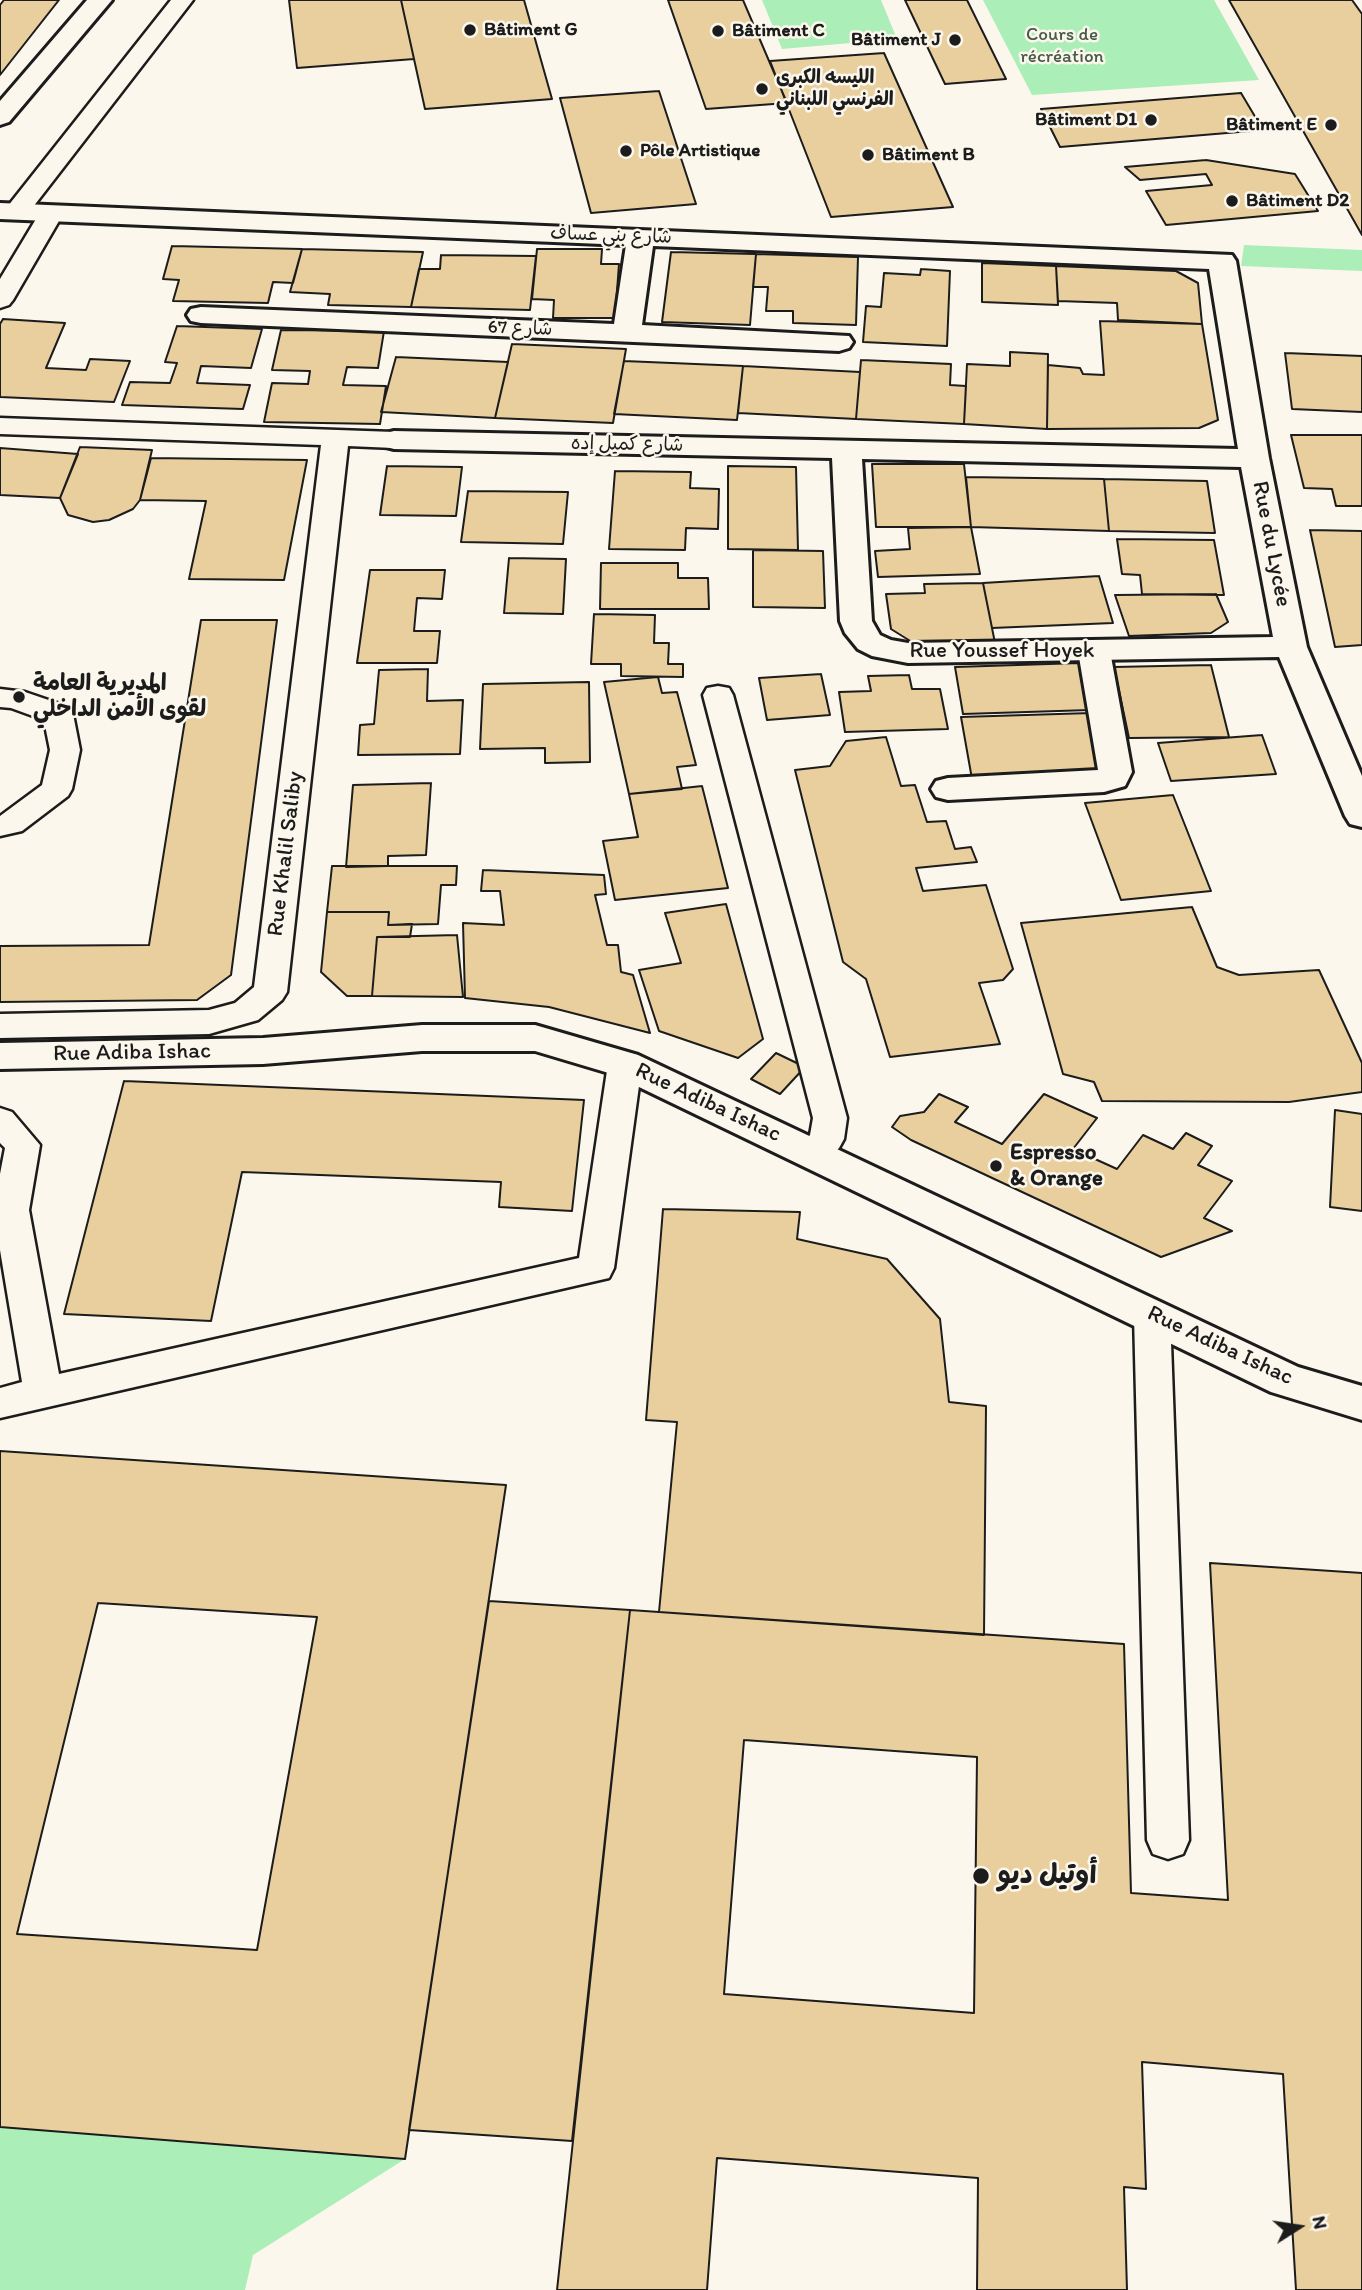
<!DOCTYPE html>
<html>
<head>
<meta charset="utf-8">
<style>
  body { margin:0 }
  #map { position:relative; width:1362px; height:2290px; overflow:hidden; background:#fbf7ec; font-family:Itim,sans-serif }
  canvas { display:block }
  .north { position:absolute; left:1264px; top:2192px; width:70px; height:70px; -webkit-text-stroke:5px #fbf7ec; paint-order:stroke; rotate:78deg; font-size:19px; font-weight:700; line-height:28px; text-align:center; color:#1c1c1c }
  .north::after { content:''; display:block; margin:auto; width:24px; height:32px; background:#1c1c1c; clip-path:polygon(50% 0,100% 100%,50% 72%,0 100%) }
</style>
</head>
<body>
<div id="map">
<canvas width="1362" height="2290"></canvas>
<div class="north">N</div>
</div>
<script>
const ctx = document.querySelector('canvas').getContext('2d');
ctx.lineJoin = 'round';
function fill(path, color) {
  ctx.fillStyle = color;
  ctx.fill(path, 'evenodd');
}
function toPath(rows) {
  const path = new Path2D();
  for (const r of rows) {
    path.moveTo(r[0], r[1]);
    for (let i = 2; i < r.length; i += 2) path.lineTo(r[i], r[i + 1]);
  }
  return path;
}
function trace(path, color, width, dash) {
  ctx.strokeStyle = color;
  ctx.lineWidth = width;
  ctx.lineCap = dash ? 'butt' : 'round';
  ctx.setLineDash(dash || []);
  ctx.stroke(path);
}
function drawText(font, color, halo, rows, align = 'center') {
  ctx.font = font + ' Itim,"Playpen Sans Arabic",sans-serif';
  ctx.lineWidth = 5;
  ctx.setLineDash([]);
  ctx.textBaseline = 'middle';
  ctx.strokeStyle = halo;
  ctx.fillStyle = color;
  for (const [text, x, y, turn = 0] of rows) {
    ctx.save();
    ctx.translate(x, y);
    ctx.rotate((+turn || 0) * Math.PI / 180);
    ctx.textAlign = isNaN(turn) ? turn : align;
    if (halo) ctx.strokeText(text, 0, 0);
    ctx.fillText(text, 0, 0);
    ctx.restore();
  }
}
fill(toPath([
  [762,0,881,0,897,39,782,49],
  [983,0,1214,0,1259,80,1032,95],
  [1244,245,1362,250,1362,271,1241,266],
  [0,2127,405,2159,253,2255,245,2290,0,2290]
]), '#aceeb7');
const building = toPath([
  [4,0,59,0,0,75,0,5,4,0],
  [289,0,401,0,414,59,297,68,289,0],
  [401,0,524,0,552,99,425,109,401,0],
  [668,0,743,0,787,103,706,109,668,0],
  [905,0,967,0,1006,79,945,84,905,0],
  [1229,0,1352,0,1362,14,1362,235,1229,0],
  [884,53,953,207,831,217,770,61,884,53],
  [659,91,696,204,591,213,560,98,659,91],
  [1241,93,1263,130,1060,147,1041,109,1241,93],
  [1206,160,1295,174,1318,211,1166,225,1146,191,1212,185,1206,174,1140,180,1125,167,1206,160],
  [172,246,302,249,293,283,273,282,268,303,173,301,179,280,163,279,172,246],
  [302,249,423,252,411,307,328,305,330,294,290,292,302,249],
  [537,249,602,249,601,264,619,264,615,318,553,318,554,300,532,299,537,249],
  [671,252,756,254,750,325,662,322,671,252],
  [756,254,858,257,856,325,793,323,793,311,766,311,768,287,753,287,756,254],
  [441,255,536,256,530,310,411,307,419,269,440,269,441,255],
  [982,263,1056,266,1058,305,982,302,982,263],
  [1056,266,1176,271,1198,283,1202,324,1118,320,1117,303,1058,301,1056,266],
  [921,269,950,271,947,346,863,342,866,306,881,307,884,273,920,275,921,269],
  [3,319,65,323,46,368,86,370,90,359,130,361,114,402,0,397,0,324,3,319],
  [1100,321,1202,324,1218,420,1199,428,1047,429,1048,365,1080,368,1083,374,1104,375,1100,321],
  [177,326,262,329,251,368,201,366,197,383,250,385,243,409,122,405,130,382,170,383,177,363,165,362,177,326],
  [281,330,384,331,378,368,347,367,343,385,386,386,380,424,264,422,272,383,308,384,310,371,272,370,281,330],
  [512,344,626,349,613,423,495,418,512,344],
  [1010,352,1048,354,1047,429,964,424,967,364,1010,366,1010,352],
  [1285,353,1362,356,1362,412,1292,409,1285,353],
  [396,357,508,362,495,418,381,412,396,357],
  [861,360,951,364,950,385,966,386,964,424,856,419,861,360],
  [624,361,743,366,737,420,614,414,624,361],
  [743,366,860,372,856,419,738,413,743,366],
  [1291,435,1362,435,1362,506,1336,506,1332,489,1304,488,1291,435],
  [80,447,152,450,140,500,133,509,109,520,93,522,68,515,60,498,80,447],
  [0,448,78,454,60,498,0,495,0,448],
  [151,458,307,460,284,580,189,579,206,501,140,500,151,458],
  [872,464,964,464,971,527,876,527,872,464],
  [387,466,462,467,456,516,380,515,387,466],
  [728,466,796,467,798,550,728,549,728,466],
  [615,471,691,472,690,488,719,489,718,529,686,528,685,550,609,549,615,471],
  [966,477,1104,479,1109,531,971,527,966,477],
  [1104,479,1207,481,1215,533,1109,531,1104,479],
  [468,491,568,492,563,544,461,542,468,491],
  [971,527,980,574,878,577,875,551,910,549,908,528,971,527],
  [1310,530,1362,531,1362,645,1335,647,1310,530],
  [1117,539,1214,540,1224,595,1142,594,1140,575,1122,574,1117,539],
  [753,550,823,551,825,608,753,607,753,550],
  [509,558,566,559,563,614,504,613,509,558],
  [601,563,678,563,678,578,708,578,709,609,600,609,601,563],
  [370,570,445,570,442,599,417,598,414,631,440,631,437,663,357,663,370,570],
  [1099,576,1113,623,992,628,983,583,1099,576],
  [983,583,995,643,915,644,891,629,886,594,925,593,924,584,983,583],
  [1216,594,1228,622,1211,633,1129,636,1115,595,1216,594],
  [594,614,655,615,654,643,669,643,668,664,683,664,683,677,621,676,621,664,591,664,594,614],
  [201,620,277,620,231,975,197,1000,0,1002,0,946,149,945,201,620],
  [1080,663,1090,710,963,714,955,667,1080,663],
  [1211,665,1229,737,1129,738,1114,667,1211,665],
  [428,669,427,701,463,700,460,754,358,755,360,725,374,724,379,670,428,669],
  [821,674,830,715,767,720,759,678,821,674],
  [909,675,912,689,940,689,948,729,845,732,839,692,871,691,868,676,909,675],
  [658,677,662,693,677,692,696,765,677,767,682,789,629,794,604,682,658,677],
  [589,682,590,762,545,763,545,748,480,749,483,684,589,682],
  [1091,713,1104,776,972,779,961,717,1091,713],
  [1262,735,1276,774,1171,781,1158,743,1262,735],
  [886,737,901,786,915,785,927,822,946,821,955,849,971,847,977,862,916,868,923,891,986,885,1013,969,1003,980,979,983,1000,1044,890,1057,866,979,843,962,795,770,830,766,846,741,886,737],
  [431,783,426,855,388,856,388,866,346,867,353,785,431,783],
  [702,786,728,888,615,900,603,841,638,837,629,794,702,786],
  [1173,795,1211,891,1121,900,1085,803,1173,795],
  [332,866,457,866,456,885,441,885,438,924,388,925,389,912,327,912,332,866],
  [483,870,604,875,606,894,595,895,607,945,618,945,621,972,633,975,650,1033,549,1007,465,998,463,923,504,925,500,891,481,891,483,870],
  [726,904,763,1039,738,1058,659,1031,639,970,681,963,665,913,726,904],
  [1192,907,1217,967,1239,975,1319,970,1362,1063,1362,1092,1289,1102,1102,1101,1094,1082,1063,1074,1021,923,1192,907],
  [327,912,389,912,388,925,412,924,410,937,377,937,372,996,347,996,321,972,327,912],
  [457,935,463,997,372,996,377,937,457,935],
  [776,1053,805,1067,780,1094,751,1079,776,1053],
  [124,1081,584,1100,572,1211,499,1207,501,1182,242,1172,211,1321,64,1314,124,1081],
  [939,1094,968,1107,955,1122,1002,1144,1044,1094,1097,1118,1073,1149,1117,1169,1143,1135,1173,1149,1186,1133,1212,1146,1198,1165,1232,1181,1204,1218,1232,1231,1161,1257,911,1140,892,1127,900,1116,924,1112,939,1094],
  [1335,1110,1362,1114,1362,1211,1330,1207,1335,1110],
  [663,1209,800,1212,797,1239,887,1259,940,1319,949,1402,986,1406,984,1635,659,1612,677,1422,646,1420,663,1209],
  [0,1451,506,1485,405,2159,0,2127,0,1451],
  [98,1603,317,1617,257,1950,17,1934,98,1603],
  [1210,1563,1362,1573,1362,2290,1296,2290,1283,2074,1142,2062,1146,2189,1124,2187,1127,2290,977,2290,978,2178,717,2158,707,2290,557,2290,630,1610,1124,1644,1131,1893,1228,1900,1210,1563],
  [744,1740,977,1757,974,2013,724,1994,744,1740],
  [489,1601,630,1610,572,2141,409,2130,489,1601]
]);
fill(building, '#e9cf9e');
trace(building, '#1c1c1c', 2);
const service = toPath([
  [171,0,193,0,26,216,17,218,8,216,5,211,8,206,171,0],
  [51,207,60,209,63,214,13,300,9,305,0,308,0,279,42,209,51,207],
  [0,418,394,432,404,434,408,440,404,446,394,448,348,446,287,992,282,1000,258,1020,209,1034,0,1038,0,1014,209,1010,235,1003,254,987,321,445,0,434,0,418],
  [718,686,729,688,733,695,847,1118,844,1139,839,1148,826,1162,814,1166,802,1162,796,1153,810,1135,813,1118,703,695,707,688,718,686],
  [0,689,25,692,69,707,73,714,80,750,72,789,68,796,22,831,0,836,0,816,42,785,50,750,44,720,11,708,0,707,0,689],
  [625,1052,637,1055,642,1064,614,1268,609,1278,0,1418,0,1388,22,1382,0,1250,0,1174,5,1148,0,1143,0,1108,12,1112,40,1145,29,1210,59,1374,579,1258,608,1064,613,1055,625,1052],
  [1152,1301,1165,1305,1170,1315,1189,1840,1183,1854,1168,1859,1153,1854,1147,1840,1134,1315,1139,1305,1152,1301]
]);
const pedestrian = toPath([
  [1094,641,1105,644,1110,651,1132,772,1125,786,1104,792,948,800,936,797,931,789,936,781,948,778,1098,770,1078,651,1083,644,1094,641]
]);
const minor = toPath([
  [0,203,1232,255,1236,261,1269,458,1307,647,1362,776,1362,827,1350,824,1345,816,1279,657,908,663,872,656,858,649,845,633,840,621,832,458,394,449,383,446,379,440,383,434,394,431,1238,449,1209,269,653,246,642,325,849,336,853,342,849,348,839,351,201,323,191,321,187,315,191,309,201,307,614,324,626,245,0,219,0,203],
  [862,459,1241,467,1273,637,908,643,891,640,880,635,872,621,862,459]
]);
const tertiary = toPath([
  [87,0,112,0,9,122,0,125,0,101,87,0],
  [422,1025,535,1025,638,1055,1298,1367,1362,1386,1362,1420,1271,1392,612,1074,535,1051,422,1051,263,1064,0,1069,0,1043,263,1038,422,1025]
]);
trace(service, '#1c1c1c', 5);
trace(pedestrian, '#1c1c1c', 6);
trace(minor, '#1c1c1c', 6);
trace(tertiary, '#1c1c1c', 6);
fill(service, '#fbf7ec');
fill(pedestrian, '#fbf7ec');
fill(minor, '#fbf7ec');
fill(tertiary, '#fbf7ec');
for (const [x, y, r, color] of [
  [470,30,7,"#1c1c1c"],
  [718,31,7,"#1c1c1c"],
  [955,40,7,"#1c1c1c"],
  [762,89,7,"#1c1c1c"],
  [1151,120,7,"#1c1c1c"],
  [1331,125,7,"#1c1c1c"],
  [626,151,7,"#1c1c1c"],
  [868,155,7,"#1c1c1c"],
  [1232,201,7,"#1c1c1c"],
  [19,697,7,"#1c1c1c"],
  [996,1166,7,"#1c1c1c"],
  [981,1876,9,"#1c1c1c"]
]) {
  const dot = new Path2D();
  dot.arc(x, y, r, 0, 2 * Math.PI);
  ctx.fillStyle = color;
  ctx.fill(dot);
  trace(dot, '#fbf7ec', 2.5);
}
drawText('bold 19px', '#1c1c1c', '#fbf7ec', [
  ["Bâtiment G",484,30],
  ["Bâtiment C",732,31],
  ["Bâtiment J",941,40,"right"],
  ["الليسه الكبرى",776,78],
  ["الفرنسي اللبناني",776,100],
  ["Bâtiment D1",1137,120,"right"],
  ["Bâtiment E",1317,125,"right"],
  ["Pôle Artistique",640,151],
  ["Bâtiment B",882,155],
  ["Bâtiment D2",1246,201]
], 'left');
drawText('19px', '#475b4a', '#fbf7ec', [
  ["Cours de",1062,35],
  ["récréation",1062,57]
]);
drawText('19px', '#1c1c1c', '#fbf7ec', [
  ["شارع بني عساف",611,236,2],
  ["شارع 67",520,329,2],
  ["شارع كميل إده",627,445,1]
]);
drawText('23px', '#1c1c1c', '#fbf7ec', [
  ["Rue du Lycée",1271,544,79],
  ["Rue Youssef Hoyek",1002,651],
  ["Rue Khalil Saliby",286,854,-83],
  ["Rue Adiba Ishac",132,1053,-1],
  ["Rue Adiba Ishac",708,1103,25],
  ["Rue Adiba Ishac",1220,1346,25]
]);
drawText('bold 23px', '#1c1c1c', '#fbf7ec', [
  ["المديرية العامة",33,684],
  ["لقوى الأمن الداخلي",33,710],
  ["Espresso",1010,1153],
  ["& Orange",1010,1179]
], 'left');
drawText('bold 28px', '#1c1c1c', '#fbf7ec', [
  ["أوتيل ديو",997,1876]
], 'left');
</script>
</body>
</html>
